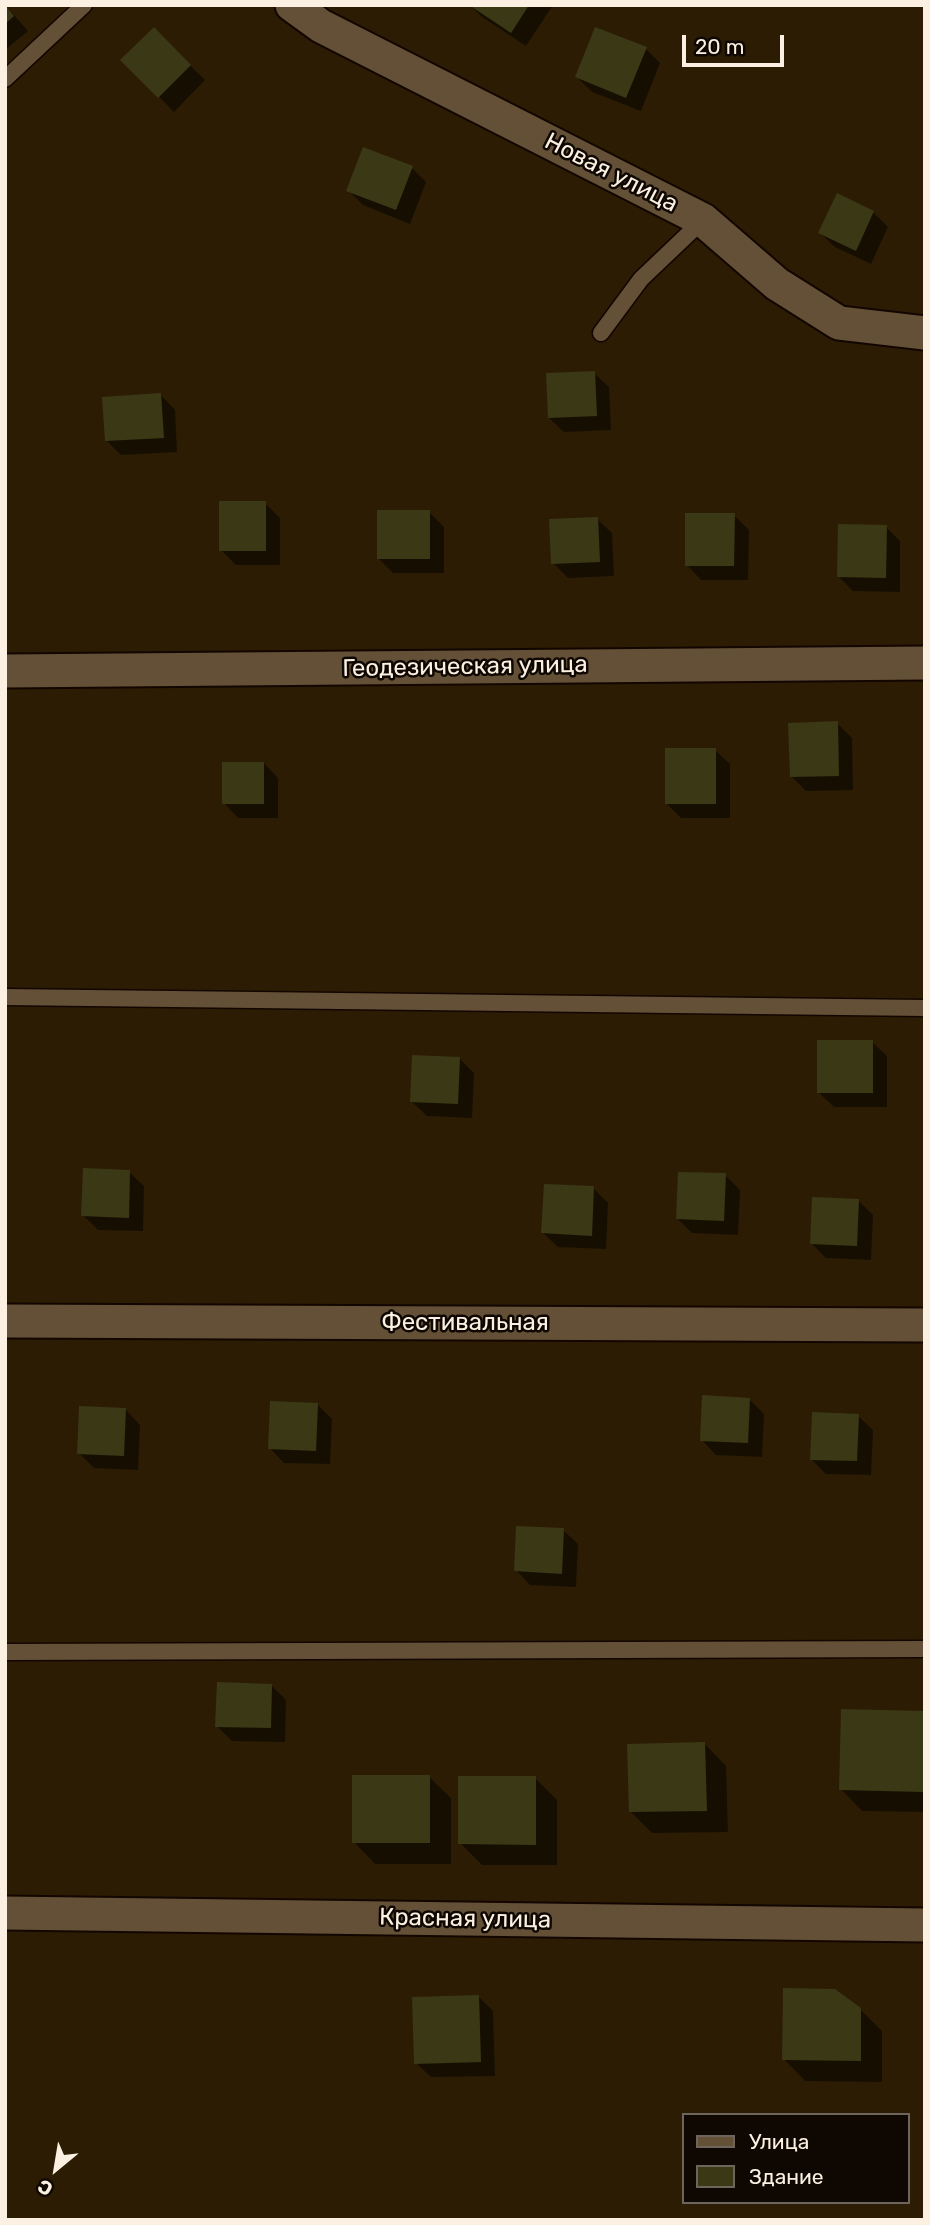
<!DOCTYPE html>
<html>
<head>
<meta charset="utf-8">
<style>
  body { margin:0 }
  #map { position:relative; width:930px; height:2225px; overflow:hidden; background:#2c1c04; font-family:Rubik,sans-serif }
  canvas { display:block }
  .frame { position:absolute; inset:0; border:7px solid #fbf0e1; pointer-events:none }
  .legend { position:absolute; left:682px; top:2113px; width:228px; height:91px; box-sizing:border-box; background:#0f0802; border:2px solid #6d655b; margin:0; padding:9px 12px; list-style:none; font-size:21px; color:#fbf0e1 }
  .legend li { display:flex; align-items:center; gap:14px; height:35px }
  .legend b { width:35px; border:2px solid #6d655b }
  .north { position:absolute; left:21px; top:2134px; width:70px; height:70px; -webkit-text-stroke:5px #0f0802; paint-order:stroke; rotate:210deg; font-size:19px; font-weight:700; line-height:28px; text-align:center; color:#fbf0e1 }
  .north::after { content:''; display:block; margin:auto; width:24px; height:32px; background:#fbf0e1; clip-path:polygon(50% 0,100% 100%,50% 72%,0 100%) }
  .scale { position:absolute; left:682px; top:35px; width:102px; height:32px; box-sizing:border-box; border:4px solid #fbf0e1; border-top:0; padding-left:9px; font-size:21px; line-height:24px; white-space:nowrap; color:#fbf0e1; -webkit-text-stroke:5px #0f0802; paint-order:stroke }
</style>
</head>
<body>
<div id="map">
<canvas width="930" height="2225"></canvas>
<div class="frame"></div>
<ul class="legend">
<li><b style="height:9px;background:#635037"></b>Улица</li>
<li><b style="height:19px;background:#3b3816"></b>Здание</li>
</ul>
<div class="north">С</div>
<div class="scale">20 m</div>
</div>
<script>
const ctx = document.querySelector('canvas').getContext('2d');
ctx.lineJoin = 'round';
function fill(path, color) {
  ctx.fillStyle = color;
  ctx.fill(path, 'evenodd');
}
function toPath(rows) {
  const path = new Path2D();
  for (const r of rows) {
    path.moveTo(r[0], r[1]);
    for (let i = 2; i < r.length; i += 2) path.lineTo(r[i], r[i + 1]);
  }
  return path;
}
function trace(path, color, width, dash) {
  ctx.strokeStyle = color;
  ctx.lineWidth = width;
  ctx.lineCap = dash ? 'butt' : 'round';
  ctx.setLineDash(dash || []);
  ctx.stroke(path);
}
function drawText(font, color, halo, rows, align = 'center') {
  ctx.font = font + ' Rubik,sans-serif';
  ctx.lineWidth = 5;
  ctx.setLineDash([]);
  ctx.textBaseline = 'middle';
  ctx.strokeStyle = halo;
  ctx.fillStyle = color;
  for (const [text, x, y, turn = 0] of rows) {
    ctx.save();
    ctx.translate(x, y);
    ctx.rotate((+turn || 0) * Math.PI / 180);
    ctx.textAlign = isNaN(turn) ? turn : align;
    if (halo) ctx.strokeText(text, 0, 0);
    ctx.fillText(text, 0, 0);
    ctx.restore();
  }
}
fill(toPath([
  [5,5,28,31,5,50],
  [470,5,553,5,526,46,482,17],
  [154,30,205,80,174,112,123,60],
  [646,49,660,63,641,111,592,92,577,77],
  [412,168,426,182,410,224,363,205,348,190],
  [838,195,873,212,888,227,871,264,835,247,820,233],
  [594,373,609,387,611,430,564,432,549,418],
  [161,395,175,410,177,452,121,455,106,440],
  [265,503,280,518,280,565,236,565,221,550],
  [429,512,444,527,444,573,393,573,379,559],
  [734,515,749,530,748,580,701,580,687,565],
  [597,519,612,533,614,576,568,578,553,563],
  [886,527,900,541,900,592,853,591,839,577],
  [837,723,852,738,853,790,806,791,791,776],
  [715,750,730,764,730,818,681,818,667,804],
  [264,763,278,778,278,818,238,818,224,803],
  [5,788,7,840,5,841],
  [872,1042,887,1056,887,1107,834,1107,819,1093],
  [459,1058,474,1073,472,1118,427,1116,412,1102],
  [129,1172,144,1186,143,1231,98,1230,83,1215],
  [725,1175,740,1190,738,1235,692,1233,678,1219],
  [593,1188,608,1203,606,1249,558,1247,543,1233],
  [858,1200,873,1215,871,1260,826,1258,811,1243],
  [749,1399,764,1414,762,1457,716,1455,702,1440],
  [317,1404,332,1419,330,1464,284,1463,270,1448],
  [126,1410,140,1425,138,1470,94,1468,79,1453],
  [858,1416,873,1430,871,1475,826,1474,811,1459],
  [563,1530,578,1544,576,1587,530,1585,516,1570],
  [271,1685,286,1700,285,1742,232,1741,217,1726],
  [925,1713,925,1812,862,1811,841,1789],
  [705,1744,726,1766,728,1832,652,1833,631,1812],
  [429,1777,451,1798,451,1864,375,1864,354,1842],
  [535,1778,557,1800,557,1865,482,1865,460,1843],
  [478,1996,493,2011,495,2076,431,2077,416,2063],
  [860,2009,882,2031,882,2082,805,2081,784,2059]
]), '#0007');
fill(toPath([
  [5,5,14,16,5,24],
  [469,5,529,5,511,33],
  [154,27,191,65,158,98,120,60],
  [595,27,647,47,626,98,575,77],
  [363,147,413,166,396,210,346,191],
  [837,193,874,211,856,251,818,233],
  [595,371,597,416,548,418,546,373],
  [161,393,164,438,105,441,102,397],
  [219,501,266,501,266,551,219,551],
  [377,510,430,510,430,559,377,559],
  [685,513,735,513,734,566,685,566],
  [598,517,600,562,551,564,549,519],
  [838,524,887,525,886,578,837,577],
  [838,721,839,776,790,777,788,723],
  [665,748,716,748,716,804,665,804],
  [222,762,264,762,264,804,222,804],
  [817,1040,873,1040,873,1093,817,1093],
  [412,1055,460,1057,458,1104,410,1102],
  [83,1168,130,1170,129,1218,81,1216],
  [678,1172,726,1173,724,1221,676,1219],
  [544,1184,594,1186,592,1236,541,1233],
  [812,1197,859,1199,857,1246,810,1244],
  [702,1395,750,1398,748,1443,700,1441],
  [270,1401,318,1403,316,1451,268,1449],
  [79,1406,126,1408,124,1456,77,1454],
  [812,1412,859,1414,857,1461,810,1460],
  [516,1526,564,1528,562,1574,514,1571],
  [217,1682,272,1684,271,1728,215,1727],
  [841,1709,925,1711,923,1792,839,1790],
  [705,1742,707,1811,629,1812,627,1744],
  [352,1775,430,1775,430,1843,352,1843],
  [458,1776,536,1776,536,1845,458,1844],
  [783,1988,835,1989,861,2008,861,2061,782,2060],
  [479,1995,481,2062,414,2064,412,1997]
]), '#3b3816');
const lane = toPath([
  [5,79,84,5],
  [601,333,641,279,703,220],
  [5,997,925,1008],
  [5,1652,925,1649]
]);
const street = toPath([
  [292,5,321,26,703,220,777,284,839,323,925,333],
  [5,671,925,663],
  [5,1321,925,1325],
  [5,1913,925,1925]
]);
trace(lane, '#130600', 19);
trace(street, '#130600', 37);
trace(lane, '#635037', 16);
trace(street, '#635037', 33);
drawText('24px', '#fbf0e1', '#0f0802', [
  ["Новая улица",611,173,27],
  ["Геодезическая улица",465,667,-1],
  ["Фестивальная",465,1323],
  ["Красная улица",465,1919,1]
]);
</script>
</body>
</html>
